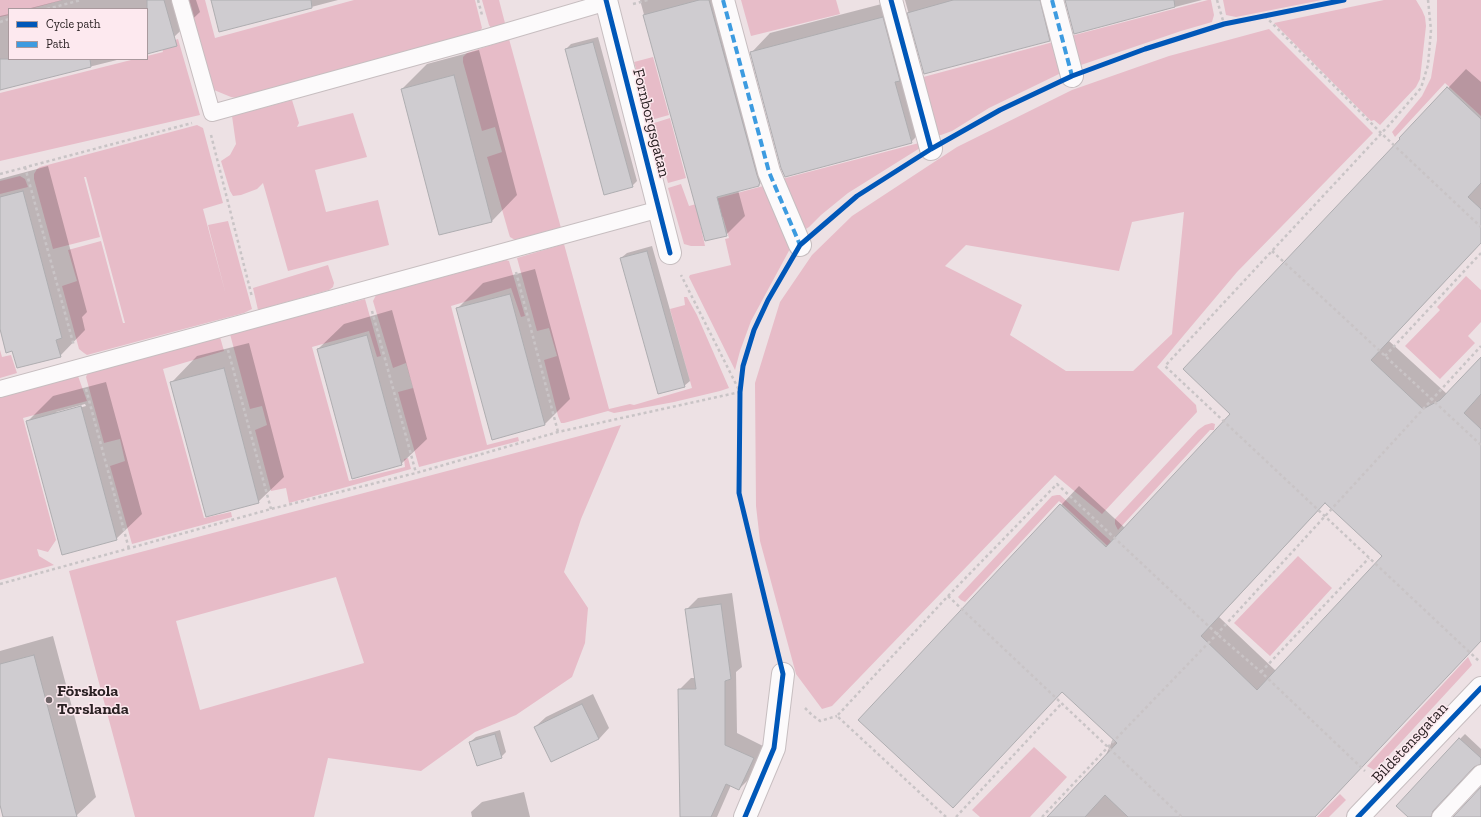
<!DOCTYPE html>
<html>
<head>
<meta charset="utf-8">
<style>
  body { margin:0 }
  #map { position:relative; width:1481px; height:817px; overflow:hidden; background:#ede1e4; font-family:"Zilla Slab",serif }
  canvas { display:block }
  .legend { position:absolute; left:8px; top:8px; width:140px; height:52px; box-sizing:border-box; background:#fde9ef; border:1px solid #a9999d; margin:0; padding:5px 7px; list-style:none; font-size:12px; color:#2a2123 }
  .legend li { display:flex; align-items:center; gap:8px; height:20px }
  .legend b { width:20px; border:1px solid #a9999d }
</style>
</head>
<body>
<div id="map">
<canvas width="1481" height="817"></canvas>
<ul class="legend">
<li><b style="height:5px;background:#0057b8"></b>Cycle path</li>
<li><b style="height:5px;background:#3d9be0"></b>Path</li>
</ul>
</div>
<script>
const ctx = document.querySelector('canvas').getContext('2d');
ctx.lineJoin = 'round';
function fill(path, color) {
  ctx.fillStyle = color;
  ctx.fill(path, 'evenodd');
}
function toPath(rows) {
  const path = new Path2D();
  for (const r of rows) {
    path.moveTo(r[0], r[1]);
    for (let i = 2; i < r.length; i += 2) path.lineTo(r[i], r[i + 1]);
  }
  return path;
}
function trace(path, color, width, dash) {
  ctx.strokeStyle = color;
  ctx.lineWidth = width;
  ctx.lineCap = dash ? 'butt' : 'round';
  ctx.setLineDash(dash || []);
  ctx.stroke(path);
}
function drawText(font, color, halo, rows, align = 'center') {
  ctx.font = font + ' "Zilla Slab",serif';
  ctx.lineWidth = 3;
  ctx.setLineDash([]);
  ctx.textBaseline = 'middle';
  ctx.strokeStyle = halo;
  ctx.fillStyle = color;
  for (const [text, x, y, turn = 0] of rows) {
    ctx.save();
    ctx.translate(x, y);
    ctx.rotate((+turn || 0) * Math.PI / 180);
    ctx.textAlign = isNaN(turn) ? turn : align;
    if (halo) ctx.strokeText(text, 0, 0);
    ctx.fillText(text, 0, 0);
    ctx.restore();
  }
}
fill(toPath([
  [0,0,63,0,30,9,9,9,9,15,0,17],
  [185,0,205,0,215,38,354,0,475,0,482,28,480,31,273,90,236,98,231,97,214,90,209,84],
  [482,0,499,0,506,27,491,28,489,25],
  [741,0,836,0,840,14,751,36],
  [1208,0,1211,0,1214,15,1212,22,1181,31,1078,66,1067,37],
  [1223,0,1322,0,1236,17,1226,15],
  [1384,0,1416,0,1422,10,1425,17,1426,26,1420,79,1416,87,1380,125,1374,120,1371,121,1274,23],
  [1437,0,1481,0,1481,116,1445,83,1395,137,1392,132,1422,96,1431,78,1437,40],
  [1269,29,1373,133,1237,272,1157,367,1196,405,1197,412,1102,514,1055,475,832,706,822,709,796,674,760,541,756,506,755,383,780,302,812,255,852,216,957,147,1072,90,1169,56],
  [1184,212,1172,334,1133,371,1066,371,1010,335,1022,305,945,266,966,245,1119,271,1132,222],
  [178,39,200,115,0,161,0,93,135,59,147,59,147,56,163,52,161,45],
  [509,39,561,228,526,238,515,240,510,237,509,234,487,157,502,152,495,127,482,131,463,62,463,57,467,53],
  [1057,41,1061,73,989,108,952,131,941,135,934,135,916,79],
  [653,57,669,115,651,120,634,62],
  [292,100,299,123,297,127,353,113,367,157,315,170,326,212,378,200,389,245,288,271,263,183,257,189,241,195,233,196,230,191,221,161,230,155,236,144,232,116],
  [670,118,686,178,668,183,651,124],
  [197,125,203,128,223,203,203,209,226,295,208,225,228,221,252,309,244,313,176,331,87,355,84,353,79,349,62,286,77,281,68,250,101,241,123,323,125,323,86,177,84,177,100,237,53,249,34,179,34,174,37,169,40,167],
  [919,143,920,148,848,193,821,215,809,227,806,229,799,227,778,180],
  [20,176,25,179,28,187,0,194,0,181],
  [681,184,689,206,767,185,791,247,751,321,740,351,735,370,689,277,690,275,731,265,725,239,729,238,723,217,700,223,705,246,691,246,684,244,668,188],
  [564,244,609,409,630,404,634,405,692,388,670,309,685,305,684,297,687,297,697,315,729,388,720,391,674,402,631,410,614,413,608,411,564,423,561,423,558,416,544,360,557,356,549,328,537,331,517,258],
  [506,260,509,261,525,316,521,317,511,288,451,306,487,445,518,437,519,441,419,467,398,392,413,388,406,363,393,368,373,301,376,295],
  [328,265,334,283,333,287,329,290,258,310,253,288],
  [1466,276,1481,290,1481,322,1468,336,1475,343,1440,379,1405,346,1440,310,1437,307],
  [365,299,381,356,377,357,369,331,312,347,349,481,405,467,404,459,408,458,411,469,289,503,286,488,271,491,255,430,267,425,262,406,250,409,230,334],
  [220,337,224,351,163,369,204,518,231,512,232,517,132,544,110,466,125,461,120,439,104,443,86,377,88,372],
  [0,350,2,357,11,355,17,373,0,378],
  [76,375,78,376,87,401,23,418,56,540,48,552,37,549,39,556,54,565,0,580,0,395],
  [1212,423,1215,424,1214,430,1210,430,1118,530,1115,524,1115,519,1198,430,1205,425],
  [621,425,581,519,564,572,588,608,585,643,572,677,516,715,475,732,421,771,328,758,314,817,135,817,69,571],
  [336,577,364,663,200,710,176,621],
  [1057,495,1060,495,1117,547,1113,551,1059,501,965,602,961,600,958,597,1052,496],
  [1298,556,1332,588,1270,656,1234,623],
  [1468,657,1472,665,1379,766,1374,770,1367,766],
  [1034,747,1067,777,1030,817,980,817,972,810],
  [1340,794,1346,800,1329,817,1317,817]
]), '#e7bcc8');
fill(toPath([
  [62,0,196,0,200,12,174,37,147,53,147,9,27,9],
  [212,0,338,0,220,31],
  [640,0,732,0,778,164,758,185,738,190,745,216,726,235,706,240],
  [897,0,930,123,911,142,751,53,770,33],
  [905,0,1062,0,1068,22,1049,40,925,73],
  [1066,0,1202,0,1075,33],
  [9,14,9,59,121,59,0,89,0,16],
  [598,37,637,181,632,186,566,49,571,44],
  [479,50,517,195,492,221,440,234,402,89,427,64],
  [1466,69,1481,82,1481,243,1389,341,1447,394,1481,358,1481,640,1315,817,1048,817,1105,757,1113,739,1062,691,859,720,1079,486,1125,528,1232,414,1402,138,1401,138],
  [1326,502,1383,556,1276,671,1219,617],
  [48,166,87,312,82,317,85,330,60,356,13,350,0,325,0,179],
  [652,246,690,381,684,386,621,258,627,253],
  [535,269,570,399,545,424,457,309,483,283],
  [392,310,427,439,401,464,318,349,344,324],
  [249,343,284,477,258,502,172,382,197,356],
  [106,382,142,514,116,539,28,421,53,396],
  [85,404,86,406,56,414,56,412],
  [732,593,742,667,736,672,737,733,765,747,751,777,739,789,731,785,717,817,681,817,679,690,691,678,695,678,686,610,698,598],
  [53,636,96,797,75,817,4,817,0,802,0,651],
  [593,694,609,728,599,739,535,727,546,717],
  [500,730,506,752,501,757,470,742,476,737],
  [1465,734,1481,749,1481,763,1475,765,1438,805,1436,809,1435,814,1437,817,1409,817,1460,739],
  [524,792,530,817,472,817,471,812,482,802]
]), '#0003');
const building = toPath([
  [147,0,164,0,177,46,147,54,147,0],
  [211,0,311,0,312,8,219,32,211,0],
  [699,0,709,0,757,175,760,184,759,184,759,186,717,197,727,236,705,241,643,15,699,0],
  [953,0,1040,0,1050,41,924,74,907,13,953,0],
  [1065,0,1174,0,1175,7,1074,34,1065,0],
  [883,17,900,81,895,82,912,143,785,177,781,168,750,52,883,17],
  [593,42,633,187,604,195,565,49,593,42],
  [0,59,90,59,91,67,0,90,0,59],
  [454,75,492,222,439,235,401,89,454,75],
  [1447,87,1481,119,1481,183,1468,197,1481,209,1481,243,1371,360,1423,409,1440,400,1481,357,1481,394,1464,413,1481,429,1481,641,1315,817,1128,817,1105,795,1085,817,1047,817,1117,743,1062,692,953,808,858,720,1060,504,1106,547,1230,414,1183,369,1400,139,1399,138,1447,87],
  [1325,503,1382,556,1257,690,1201,636,1325,503],
  [23,191,62,338,56,340,61,357,17,368,12,351,6,353,0,329,0,197,23,191],
  [647,251,685,387,658,394,620,258,647,251],
  [510,294,545,425,492,440,456,308,510,294],
  [367,335,402,465,352,479,317,349,367,335],
  [224,368,259,503,206,517,170,382,224,368],
  [81,406,117,540,62,555,26,421,81,406],
  [721,604,731,679,725,681,725,745,754,758,739,790,726,784,711,817,680,817,678,689,696,689,685,609,721,604],
  [34,655,77,817,3,817,0,805,0,664,34,655],
  [582,704,599,739,551,762,534,727,582,704],
  [495,734,502,758,477,766,469,742,495,734],
  [1459,738,1481,758,1481,764,1474,767,1433,811,1431,817,1408,817,1396,806,1459,738],
  [1481,787,1481,817,1453,817,1481,787]
]);
fill(building, '#cfccd0');
trace(building, '#aeadb0', 1);
const lane = toPath([
  [180,0,212,113,488,37,607,2],
  [0,389,660,209],
  [1440,817,1481,773]
]);
const street = toPath([
  [606,0,670,253],
  [723,0,769,172,800,245],
  [891,0,931,149],
  [1052,0,1072,76],
  [745,817,774,748,783,674],
  [1358,817,1481,688]
]);
trace(lane, '#c7bec0', 18);
trace(street, '#c7bec0', 24);
trace(toPath([
  [478,0,482,15],
  [1217,0,1224,24],
  [1428,0,1431,30,1428,65,1421,88,1390,124,1165,366,1480,662],
  [633,4,648,0],
  [47,9,81,0],
  [1265,16,1381,133,1481,227],
  [0,22,9,19],
  [211,135,252,297],
  [25,167,74,346],
  [0,174,192,123],
  [1272,251,1481,445],
  [516,272,558,432],
  [372,311,416,473],
  [228,350,271,509],
  [1385,356,1481,253],
  [86,389,129,549],
  [0,584,271,509,416,473,558,432,740,392,681,275],
  [948,596,1182,817],
  [1261,672,1369,558],
  [805,708,812,715,820,721,837,716],
  [946,817,837,716,948,596,1057,484,1217,634,1261,672,1365,771],
  [956,817,1062,703],
  [1042,817,1108,747,1217,634,1481,346]
]), '#c9c4c6', 2.5, [3, 3]);
trace(lane, '#fcfafb', 16);
trace(street, '#fcfafb', 22);
trace(toPath([
  [723,0,769,172,800,245],
  [1052,0,1072,76]
]), '#3d9be0', 4, [8, 4]);
trace(toPath([
  [606,0,670,253],
  [891,0,931,149],
  [745,817,774,748,783,674,739,493,740,392,743,366,754,330,768,300,800,245,857,196,931,149,1000,110,1072,76,1145,49,1224,24,1344,0],
  [1358,817,1481,688]
]), '#0057b8', 5);
for (const [x, y, r, color] of [
  [49,700,4,"#6e6467"]
]) {
  const dot = new Path2D();
  dot.arc(x, y, r, 0, 2 * Math.PI);
  ctx.fillStyle = color;
  ctx.fill(dot);
  trace(dot, '#fde9ef', 1.5);
}
drawText('16px', '#2a2123', '#fde9ef', [
  ["Fornborgsgatan",651,123,76],
  ["Bildstensgatan",1410,743,-47]
]);
drawText('bold 16px', '#2a2123', '#fde9ef', [
  ["Förskola",57,691],
  ["Torslanda",57,709]
], 'left');
</script>
</body>
</html>
